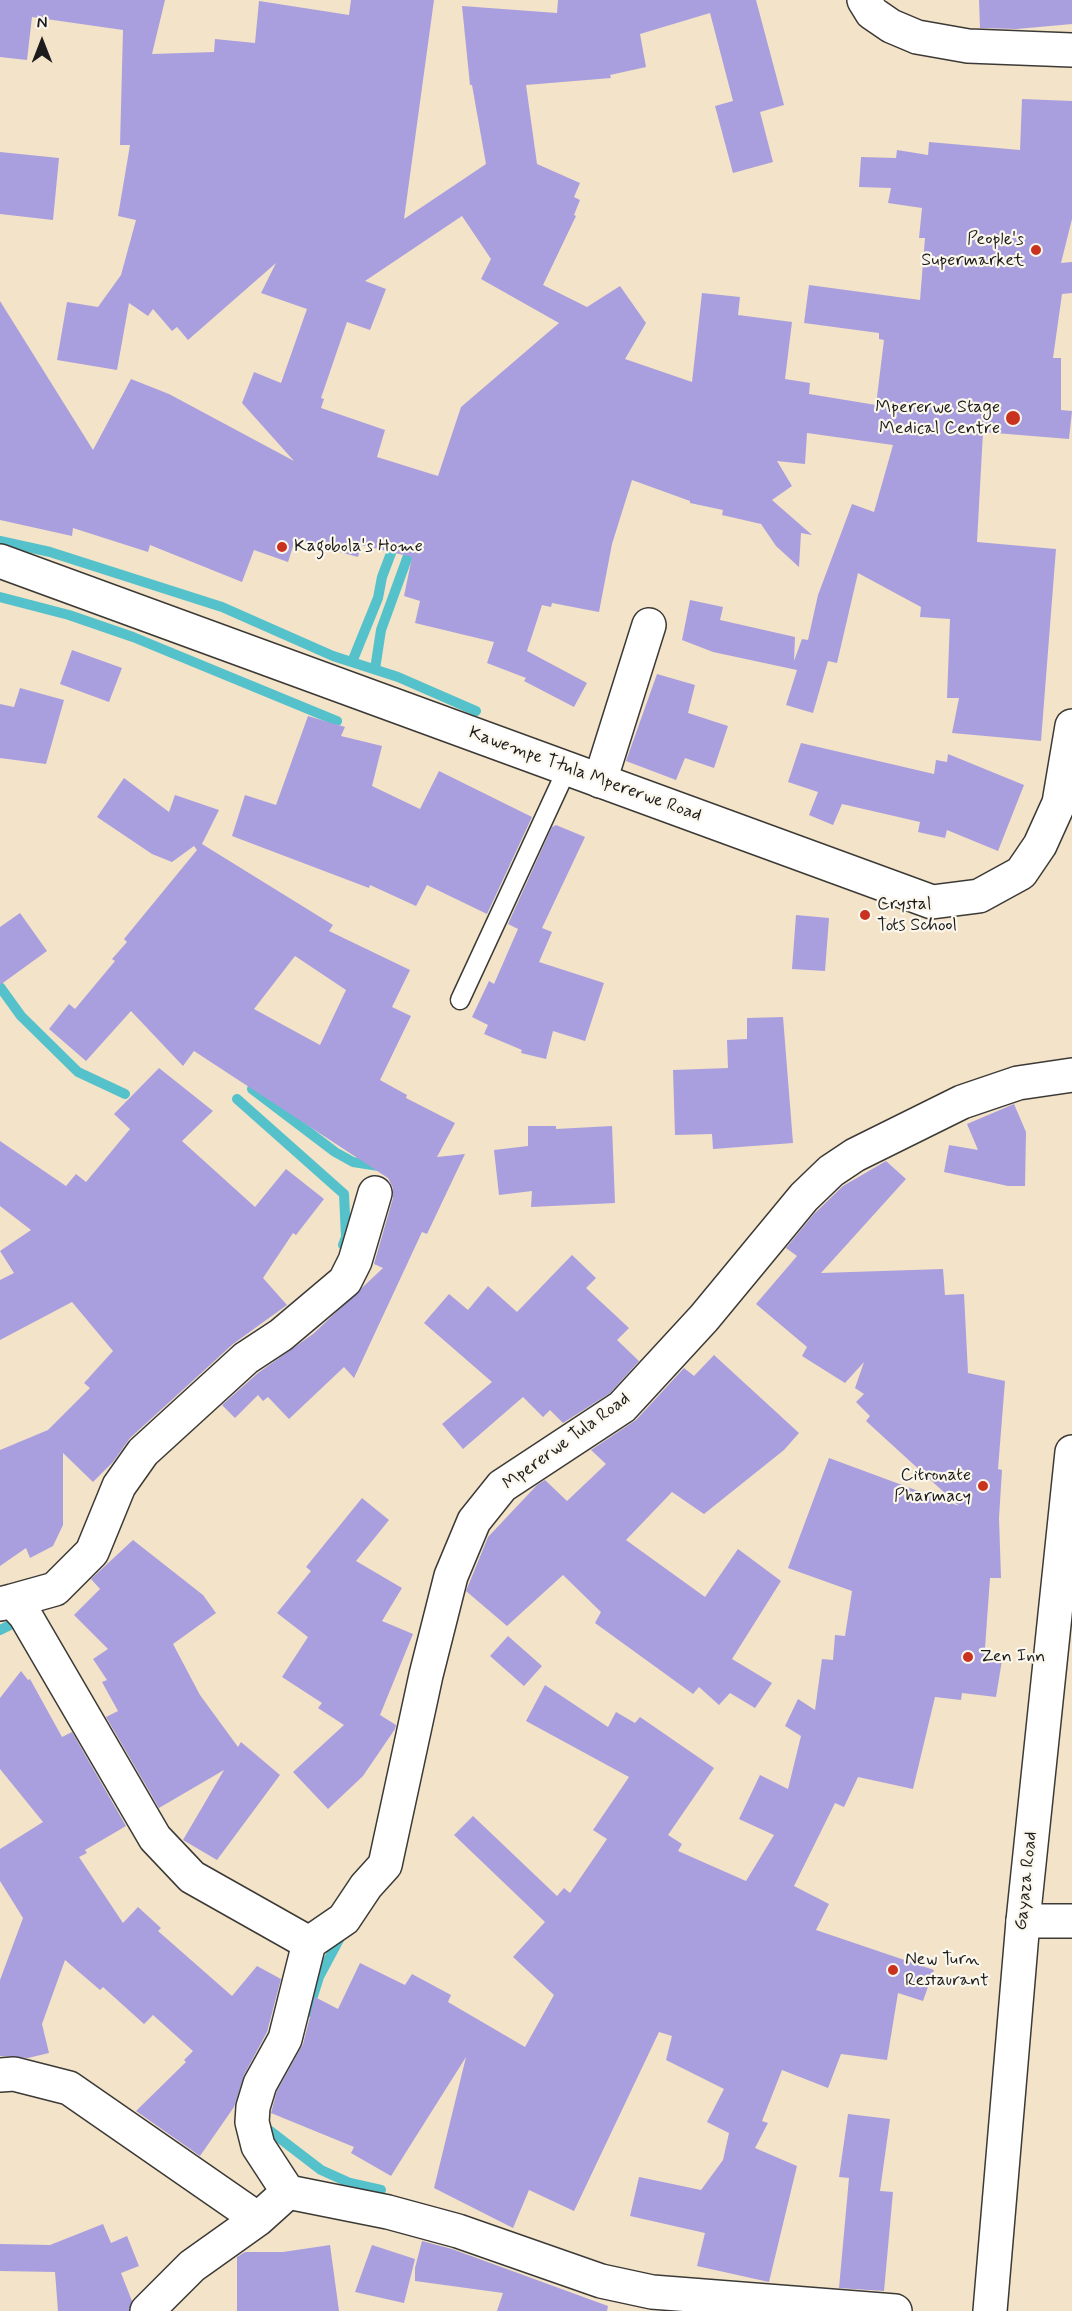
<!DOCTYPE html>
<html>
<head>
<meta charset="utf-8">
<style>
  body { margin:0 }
  #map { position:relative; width:1072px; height:2311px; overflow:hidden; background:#f3e3c8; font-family:Mynerve,sans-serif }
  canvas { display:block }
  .north { position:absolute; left:12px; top:12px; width:60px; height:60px; -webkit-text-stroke:4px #fbf7ec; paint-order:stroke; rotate:0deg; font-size:16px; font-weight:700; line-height:24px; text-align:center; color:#1c1c1c }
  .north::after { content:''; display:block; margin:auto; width:21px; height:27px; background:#1c1c1c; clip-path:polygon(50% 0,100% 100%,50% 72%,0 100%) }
</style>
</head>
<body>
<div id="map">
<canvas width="1072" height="2311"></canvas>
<div class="north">N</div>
</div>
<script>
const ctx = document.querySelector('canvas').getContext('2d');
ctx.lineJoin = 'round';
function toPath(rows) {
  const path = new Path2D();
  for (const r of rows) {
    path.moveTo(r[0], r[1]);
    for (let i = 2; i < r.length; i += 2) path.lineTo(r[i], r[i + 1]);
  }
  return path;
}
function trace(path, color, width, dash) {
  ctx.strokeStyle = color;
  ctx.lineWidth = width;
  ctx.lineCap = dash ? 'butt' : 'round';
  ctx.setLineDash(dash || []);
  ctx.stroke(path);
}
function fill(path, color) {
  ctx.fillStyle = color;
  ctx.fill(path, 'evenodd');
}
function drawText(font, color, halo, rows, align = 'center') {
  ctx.font = font + ' Mynerve,sans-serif';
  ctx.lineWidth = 4.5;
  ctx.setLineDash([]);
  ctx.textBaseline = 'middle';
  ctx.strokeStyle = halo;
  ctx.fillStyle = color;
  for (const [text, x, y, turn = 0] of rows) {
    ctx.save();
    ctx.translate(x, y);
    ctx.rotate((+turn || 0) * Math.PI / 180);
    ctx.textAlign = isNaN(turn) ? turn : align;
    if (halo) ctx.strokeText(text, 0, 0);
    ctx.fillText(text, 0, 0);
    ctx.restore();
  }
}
trace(toPath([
  [0,541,50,552,222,607,333,656,398,677,476,711],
  [0,597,69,615,133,637,337,721],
  [352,662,378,598,382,577,396,540],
  [375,669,381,630,413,542],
  [0,987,21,1016,78,1072,125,1094],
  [252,1089,335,1152,353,1162,379,1166],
  [237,1099,344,1194,346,1237,343,1245],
  [0,1630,24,1618],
  [308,2012,319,1977,341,1936],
  [261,2124,321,2170,350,2183,381,2190]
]), '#55c2cb', 10);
fill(toPath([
  [0,0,165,0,152,54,214,52,215,39,255,43,259,1,349,15,351,0,434,0,404,219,486,164,472,85,470,85,462,6,557,13,558,0,756,0,784,105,760,112,773,162,733,173,715,106,733,101,710,13,640,34,646,67,610,75,611,78,526,85,537,164,580,183,574,197,580,200,574,215,576,216,543,285,587,307,620,286,646,323,625,359,692,382,702,293,740,297,738,315,792,322,785,379,810,383,809,394,876,405,884,340,879,339,879,333,804,323,809,285,920,300,925,238,919,238,922,208,888,203,891,188,859,187,861,157,896,158,897,150,928,155,929,142,1020,150,1022,99,1072,101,1072,219,1061,263,1072,262,1072,293,1062,294,1053,358,1061,358,1061,410,1072,411,1069,439,983,432,977,542,1056,549,1041,741,952,733,959,698,947,698,950,619,920,617,921,607,858,573,837,663,828,661,813,713,786,705,797,670,713,652,682,640,690,600,723,607,720,620,795,637,794,661,802,639,808,640,818,595,852,504,874,512,893,445,807,433,805,464,777,461,792,486,772,500,812,535,801,533,799,567,776,546,761,524,722,515,723,510,690,503,690,501,632,480,612,544,599,612,552,603,551,607,542,605,527,651,587,683,574,707,524,681,526,678,487,663,494,642,415,623,420,601,404,596,412,557,361,545,358,557,295,540,288,562,254,550,242,582,150,545,148,552,73,528,72,536,0,520,0,301,93,450,131,379,169,394,294,461,242,403,254,372,281,383,307,309,261,293,276,263,188,340,177,327,172,331,153,309,148,316,129,303,117,370,57,360,67,302,98,307,121,275,136,220,118,216,130,145,120,145,123,30,32,17,27,60,0,57],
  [462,216,491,259,481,279,559,323,461,407,438,476,377,457,385,430,321,408,324,399,321,398,347,322,370,330,386,289,365,281],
  [979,0,1072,0,1072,24,1017,29,980,28],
  [0,152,59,158,53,220,0,214],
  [72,650,122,668,109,702,60,684],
  [657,674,695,685,688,713,728,726,714,768,685,758,676,780,626,761],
  [20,688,64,700,46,764,0,758,0,704,14,707],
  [308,716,345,727,341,736,382,746,372,786,420,809,439,771,532,817,487,914,427,885,416,906,370,885,369,888,232,836,245,795,276,805],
  [801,743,934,774,936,760,947,762,948,754,1024,785,998,851,947,830,945,838,918,832,920,822,842,804,833,825,809,815,818,792,788,782],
  [124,778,169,812,175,795,219,810,202,844,333,925,329,931,410,970,392,1007,411,1016,380,1080,407,1095,406,1098,455,1123,437,1157,465,1154,427,1234,422,1232,354,1378,344,1367,289,1419,268,1397,263,1401,258,1395,235,1418,222,1405,258,1373,313,1334,383,1268,374,1264,393,1198,393,1188,388,1178,194,1051,183,1066,131,1011,86,1061,49,1029,69,1004,75,1009,115,961,112,959,127,942,124,939,197,850,194,846,172,862,152,854,97,817],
  [295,956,346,990,320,1045,254,1009],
  [556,825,585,837,542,928,552,932,539,962,604,983,585,1041,553,1031,546,1059,521,1053,522,1050,484,1034,488,1025,472,1017,489,981,494,984,518,929,508,924,552,827],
  [20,913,47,951,0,985,0,927],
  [796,915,829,918,825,971,792,969],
  [783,1017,793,1143,713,1149,712,1134,675,1135,673,1070,728,1068,727,1040,747,1039,747,1018],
  [159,1068,213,1111,182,1141,255,1207,286,1169,324,1199,296,1235,293,1233,263,1278,287,1305,233,1344,130,1438,113,1462,93,1482,63,1453,63,1525,53,1546,30,1558,26,1548,0,1566,0,1450,48,1430,90,1388,84,1383,113,1351,72,1302,0,1340,0,1280,14,1273,0,1251,31,1230,0,1206,0,1141,66,1186,76,1174,86,1182,130,1129,114,1114],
  [1014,1104,1026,1132,1025,1186,1008,1186,944,1172,949,1145,978,1150,967,1124],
  [528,1126,556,1126,556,1129,612,1126,615,1203,531,1207,532,1191,499,1195,494,1150,528,1146],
  [886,1161,906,1179,821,1273,943,1269,945,1295,964,1294,968,1373,1005,1381,998,1469,1002,1470,999,1518,1001,1578,990,1578,985,1648,985,1657,1002,1660,996,1697,962,1693,961,1700,935,1697,913,1789,858,1777,844,1807,835,1803,794,1886,829,1904,816,1930,934,1970,923,2001,898,1993,887,2060,841,2054,828,2088,782,2070,762,2121,768,2123,755,2148,797,2166,769,2282,697,2266,705,2233,630,2216,639,2177,701,2190,723,2160,729,2133,707,2122,724,2089,666,2060,672,2036,659,2032,574,2211,529,2190,513,2228,434,2188,466,2057,391,2176,351,2153,354,2147,271,2113,277,2091,303,2044,315,1997,338,2009,360,1963,405,1985,412,1974,451,1995,448,2002,525,2047,554,1995,513,1957,545,1922,454,1835,473,1816,557,1896,564,1888,570,1893,607,1839,593,1830,629,1777,526,1721,545,1685,608,1727,616,1712,635,1723,640,1717,714,1768,668,1835,682,1844,678,1851,746,1881,774,1835,739,1819,760,1775,788,1789,801,1736,785,1726,798,1699,815,1710,822,1659,833,1660,835,1635,845,1636,852,1591,788,1568,829,1458,959,1506,866,1421,870,1416,856,1402,864,1394,855,1388,864,1362,845,1383,802,1356,807,1347,756,1304,797,1256,786,1248,814,1214,843,1186],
  [572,1255,596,1278,586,1288,629,1328,617,1340,639,1361,610,1393,563,1423,550,1410,543,1417,523,1397,463,1449,442,1424,492,1382,424,1323,449,1294,468,1310,488,1286,517,1312],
  [714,1355,799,1433,784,1450,704,1514,672,1492,626,1540,705,1597,738,1549,781,1581,732,1659,772,1683,755,1708,730,1693,719,1705,699,1687,693,1694,595,1623,601,1612,563,1575,507,1626,466,1591,488,1537,537,1485,545,1480,567,1501,606,1464,591,1450,636,1420,684,1368,694,1376],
  [362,1498,389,1520,356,1561,402,1588,382,1621,413,1634,380,1715,396,1725,395,1729,363,1776,328,1809,293,1772,344,1725,318,1708,322,1703,282,1677,308,1637,277,1613,311,1571,306,1567],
  [133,1540,203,1595,216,1613,173,1644,200,1695,238,1747,241,1742,280,1775,217,1860,183,1840,224,1770,159,1808,106,1717,118,1711,102,1682,107,1680,93,1659,108,1649,74,1615,100,1589,91,1579],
  [508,1636,542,1666,524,1686,490,1656],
  [21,1671,28,1680,30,1679,62,1737,72,1732,126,1826,85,1850,87,1853,79,1857,123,1923,138,1907,161,1928,158,1931,232,1996,257,1966,281,1979,267,2032,244,2075,234,2107,200,2156,136,2111,186,2062,184,2060,193,2051,153,2015,144,2024,103,1987,100,1990,65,1960,42,2024,49,2053,28,2058,0,2056,0,1980,23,1918,0,1881,0,1849,43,1822,0,1769,0,1698],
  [848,2114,890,2119,880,2191,893,2192,884,2291,839,2288,849,2178,839,2177],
  [103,2224,111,2243,127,2236,139,2266,121,2273,132,2301,129,2311,58,2311,55,2272,0,2271,0,2244,50,2245],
  [422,2241,452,2249,608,2306,607,2311,497,2311,503,2293,415,2281,415,2268],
  [330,2245,339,2311,237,2311,237,2257,245,2252,283,2252],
  [372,2245,415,2259,404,2303,355,2292]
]), '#aa9fde');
const service = toPath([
  [460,1000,567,769]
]);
const minor = toPath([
  [864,0,872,13,891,26,917,37,968,46,1072,50],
  [600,781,649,625],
  [12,1601,55,1589,92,1552,119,1486,143,1452,246,1358,281,1335,345,1281,355,1261,375,1193],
  [0,1604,12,1601,25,1615,155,1838,192,1877,309,1943],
  [1023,1921,1072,1921],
  [0,2075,14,2074,69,2088,258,2219],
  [288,2192,258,2146,252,2122,253,2107,260,2084,285,2039,309,1943,344,1919,366,1886,385,1865,426,1675,451,1576,474,1521,502,1486,622,1407,704,1318,804,1197,831,1171,855,1155,962,1102,1018,1083,1072,1075],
  [147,2311,192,2266,258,2219,288,2192,388,2212,458,2231,601,2281,652,2292,895,2311]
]);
const tertiary = toPath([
  [0,561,932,902,979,896,1021,873,1040,845,1059,803,1072,726]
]);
const primary = toPath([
  [990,2311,1023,1921,1072,1452]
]);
trace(service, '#3c3a36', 21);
trace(minor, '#3c3a36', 36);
trace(tertiary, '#3c3a36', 36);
trace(primary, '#3c3a36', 36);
trace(service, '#fff', 18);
trace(minor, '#fff', 33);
trace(tertiary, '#fff', 33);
trace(primary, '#fff', 33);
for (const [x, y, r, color] of [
  [1036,250,6,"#c8321e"],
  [1013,418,8,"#c8321e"],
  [282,547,6,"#c8321e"],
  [865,915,6,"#c8321e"],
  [983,1486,6,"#c8321e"],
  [968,1657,6,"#c8321e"],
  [893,1970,6,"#c8321e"]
]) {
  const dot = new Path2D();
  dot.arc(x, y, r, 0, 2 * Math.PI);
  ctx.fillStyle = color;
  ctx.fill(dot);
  trace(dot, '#fbf7ec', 2);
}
drawText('18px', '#1c1c1c', '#fbf7ec', [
  ["People's",1024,240,"right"],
  ["Supermarket",1024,261,"right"],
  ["Mpererwe Stage",1000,408,"right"],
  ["Medical Centre",1000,429,"right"],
  ["Kagobola's Home",294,547],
  ["Crystal",877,905],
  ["Tots School",877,926],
  ["Citronate",971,1476,"right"],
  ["Pharmacy",971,1497,"right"],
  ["Zen Inn",980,1657],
  ["New Turn",905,1960],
  ["Restaurant",905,1981]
], 'left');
drawText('18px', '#1c1c1c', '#fbf7ec', [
  ["Kawempe Ttula Mpererwe Road",585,775,20],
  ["Mpererwe Tula Road",567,1442,-36],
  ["Gayaza Road",1027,1881,-84]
]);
</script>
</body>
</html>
